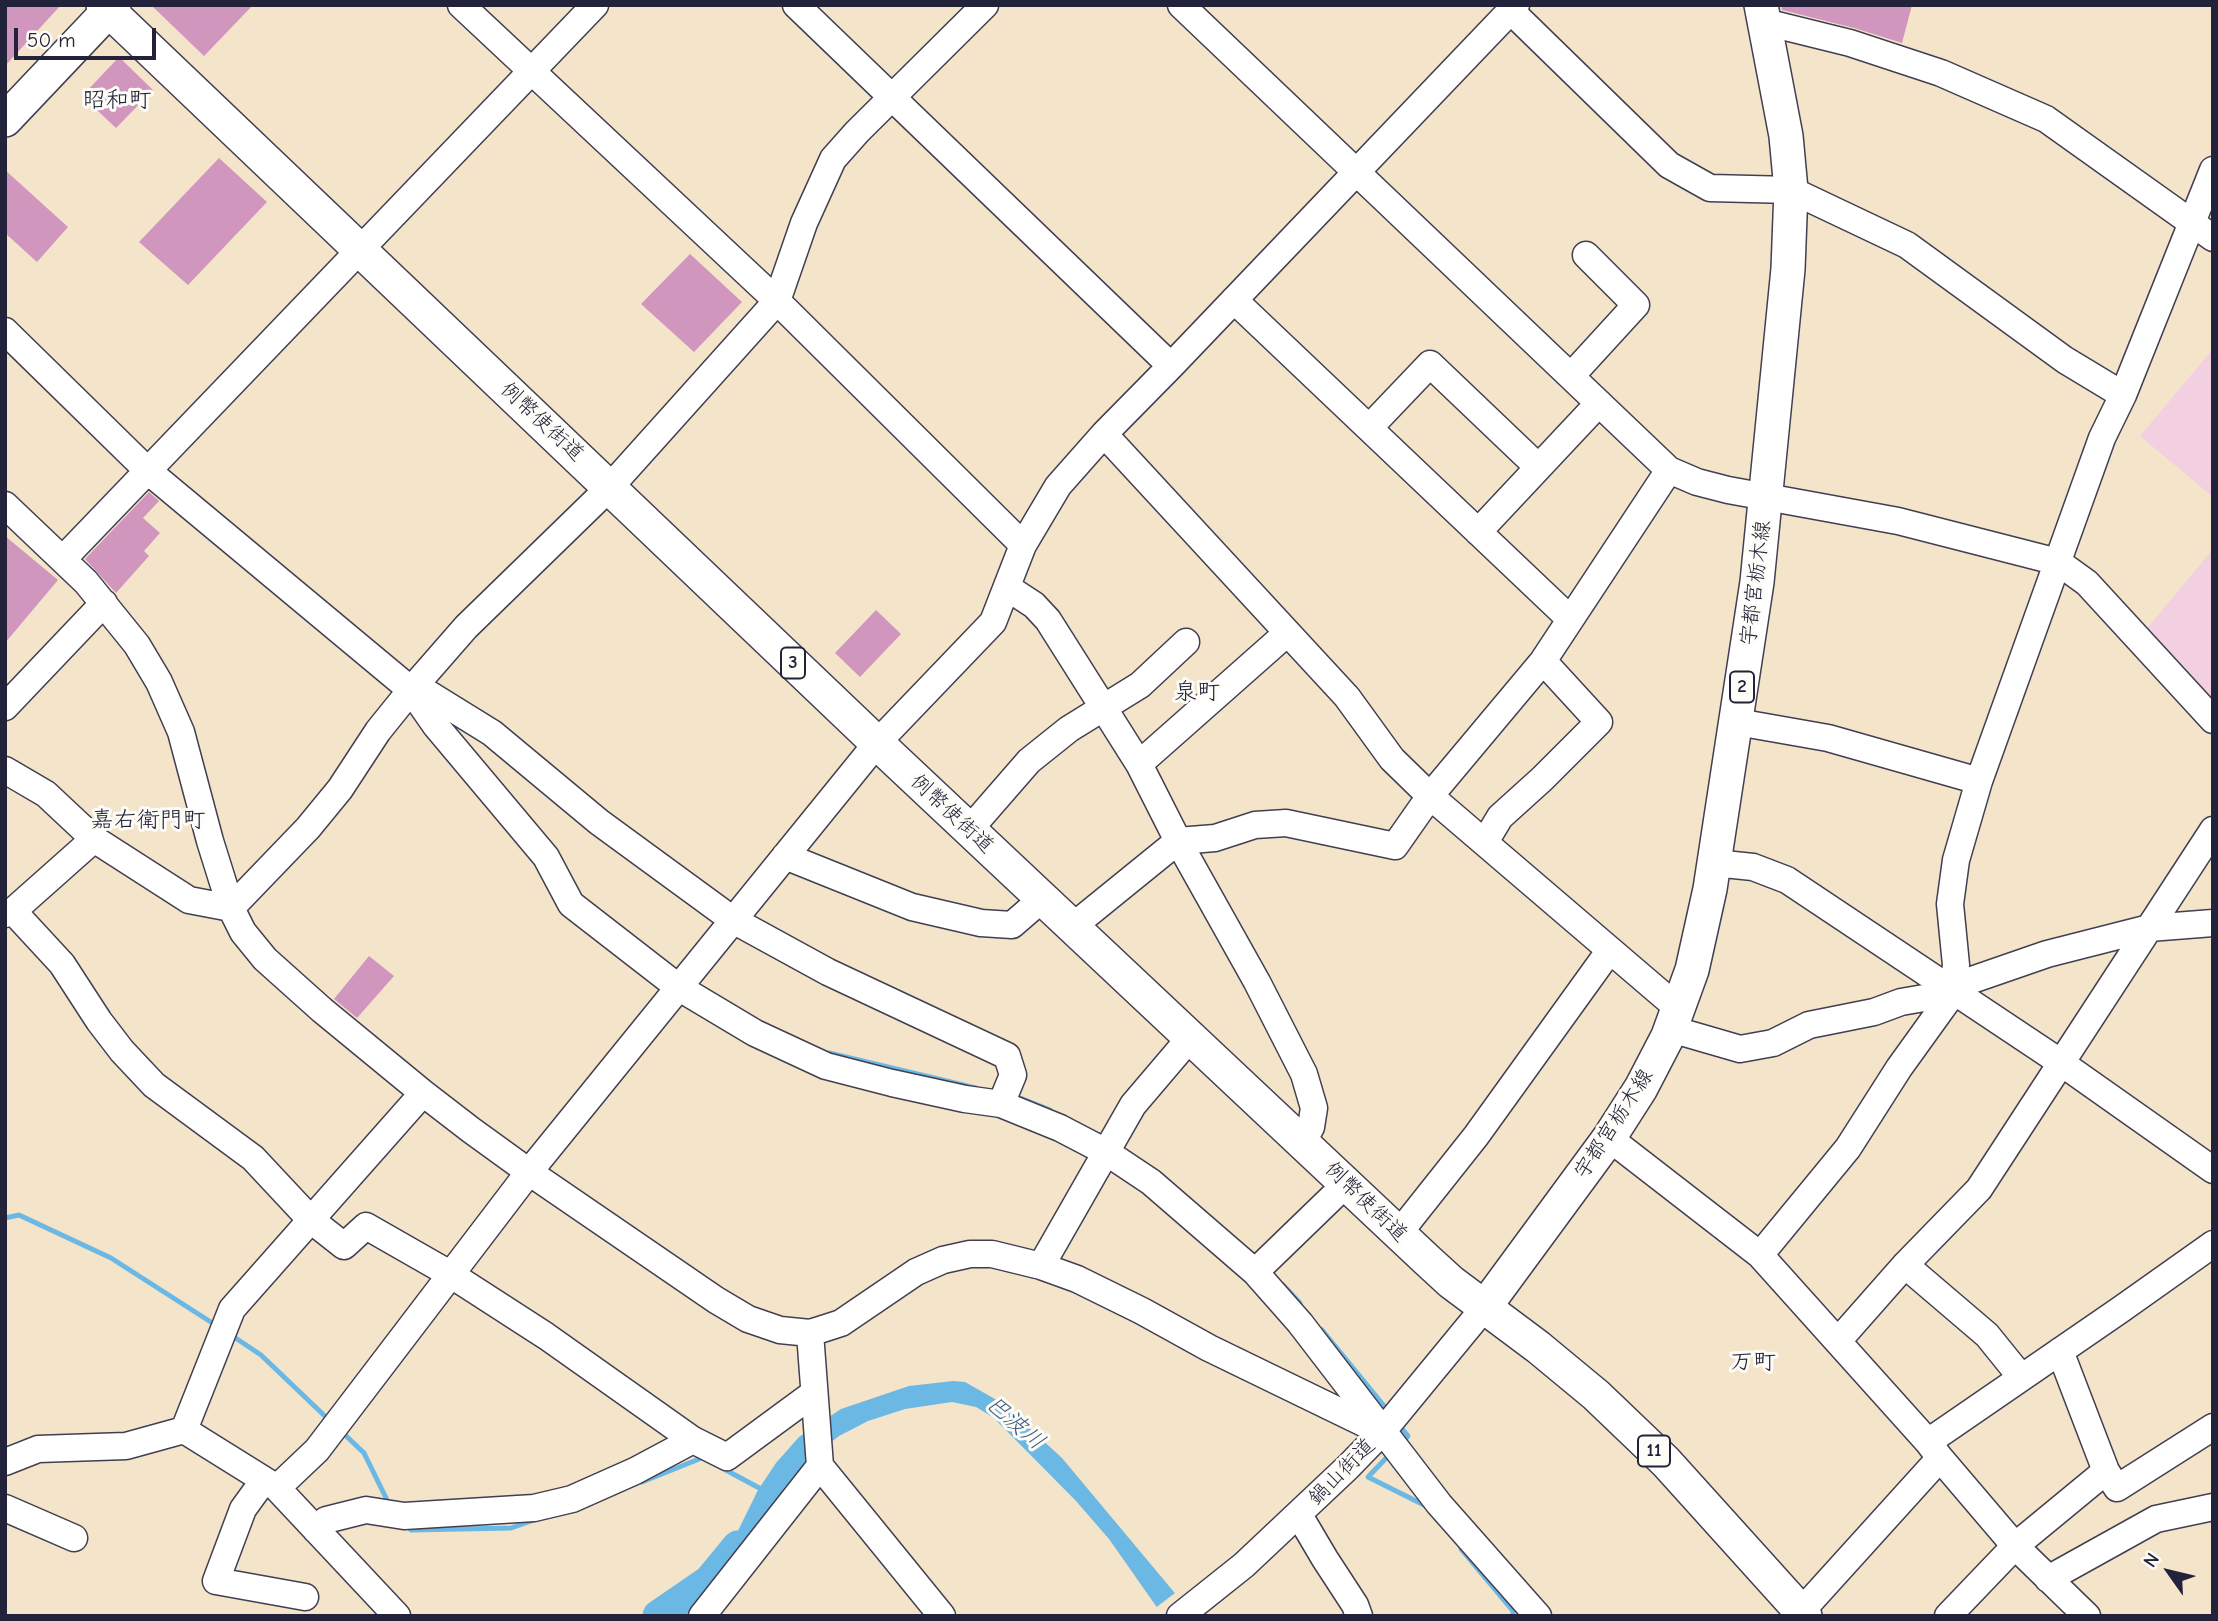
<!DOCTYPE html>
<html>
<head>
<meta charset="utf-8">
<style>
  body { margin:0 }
  #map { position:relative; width:2218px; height:1621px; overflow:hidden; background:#f3e4ca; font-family:"Comic Neue",sans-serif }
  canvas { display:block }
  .frame { position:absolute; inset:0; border:7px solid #22223b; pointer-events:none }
  .north { position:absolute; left:2134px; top:1537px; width:70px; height:70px; -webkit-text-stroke:5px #fdfcf7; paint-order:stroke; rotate:304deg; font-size:19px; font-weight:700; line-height:28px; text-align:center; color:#22223b }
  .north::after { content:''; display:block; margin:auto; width:24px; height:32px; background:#22223b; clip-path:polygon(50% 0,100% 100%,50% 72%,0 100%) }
  .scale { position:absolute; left:14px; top:28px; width:142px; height:32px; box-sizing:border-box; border:4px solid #22223b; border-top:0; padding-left:9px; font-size:21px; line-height:24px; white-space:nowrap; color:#22223b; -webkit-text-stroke:5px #fdfcf7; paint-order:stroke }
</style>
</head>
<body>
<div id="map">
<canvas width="2218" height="1621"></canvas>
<div class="frame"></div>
<div class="north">N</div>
<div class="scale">50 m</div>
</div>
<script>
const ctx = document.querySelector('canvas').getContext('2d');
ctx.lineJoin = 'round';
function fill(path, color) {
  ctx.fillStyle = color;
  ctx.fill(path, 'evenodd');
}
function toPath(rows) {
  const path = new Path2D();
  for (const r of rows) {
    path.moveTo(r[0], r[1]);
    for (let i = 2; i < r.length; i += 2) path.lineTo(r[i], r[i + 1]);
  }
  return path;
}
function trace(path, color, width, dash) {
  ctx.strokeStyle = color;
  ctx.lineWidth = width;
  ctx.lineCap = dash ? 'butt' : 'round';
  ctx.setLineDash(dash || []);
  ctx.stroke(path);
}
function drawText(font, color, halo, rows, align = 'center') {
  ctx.font = font + ' "Comic Neue","Klee One",sans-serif';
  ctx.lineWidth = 6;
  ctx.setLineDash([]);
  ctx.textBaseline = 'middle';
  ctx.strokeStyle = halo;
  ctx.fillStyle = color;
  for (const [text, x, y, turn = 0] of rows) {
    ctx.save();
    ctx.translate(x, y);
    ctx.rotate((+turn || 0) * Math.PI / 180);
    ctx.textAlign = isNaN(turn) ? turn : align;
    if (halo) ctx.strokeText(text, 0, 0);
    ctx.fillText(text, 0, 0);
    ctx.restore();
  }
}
fill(toPath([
  [2213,349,2213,497,2140,436],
  [2213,549,2213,706,2144,632]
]), '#f2cfe1');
fill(toPath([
  [953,1381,965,1382,1002,1403,1062,1458,1194,1616,1163,1616,1109,1539,1076,1501,994,1418,976,1407,952,1402,905,1409,868,1421,839,1436,807,1461,785,1487,729,1578,696,1616,659,1616,681,1606,706,1587,732,1543,758,1490,776,1463,799,1437,841,1409,909,1386]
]), '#6cb8e5');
fill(toPath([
  [1179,1590,1197,1616,1159,1616,1154,1609]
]), '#f3e4ca');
trace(toPath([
  [829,1053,976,1088],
  [1020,1098,1050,1110],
  [5,1218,19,1215,111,1258,217,1326],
  [1283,1285,1300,1303],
  [1322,1330,1389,1412],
  [231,1335,261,1355,329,1420],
  [1399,1425,1408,1436,1401,1444],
  [342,1432,364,1453,389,1504],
  [1391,1453,1368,1477,1426,1506],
  [722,1468,763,1490],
  [642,1482,704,1457,707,1459],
  [407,1525,411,1530,511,1528,537,1519],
  [1461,1549,1513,1611,1513,1616]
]), '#6cb8e5', 5);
trace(toPath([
  [659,1616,710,1581,738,1547]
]), '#6cb8e5', 33);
fill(toPath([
  [5,5,61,5,5,66],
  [151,5,253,5,204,56],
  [1781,5,1912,5,1902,43,1854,28,1782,10],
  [119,57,153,90,116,128,82,96],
  [219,158,267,202,188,285,139,242],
  [5,170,68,227,37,262,5,233],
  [690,254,742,302,694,352,641,304],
  [149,492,159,501,143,518,160,533,144,551,149,556,116,593,85,559],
  [5,536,58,580,5,643],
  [876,610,901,634,860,677,835,653],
  [369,956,394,976,357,1018,334,999]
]), '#d196be');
const minor = toPath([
  [461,5,777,301,1023,545],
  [796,5,1171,366],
  [1181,5,1669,470,1697,482,1728,490,1898,521,2058,562,2087,583,2213,720],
  [1511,11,1669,165,1710,188,1791,190,1907,245,2065,360,2123,395],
  [1765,22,1850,43,1941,73,2046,119,2213,238],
  [1234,300,1570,619],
  [5,331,148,471,411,690,466,627,610,487,777,301,804,223,833,159,857,132,985,5],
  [1571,376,1636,305,1586,255],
  [1369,428,1430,364,1538,467],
  [1104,434,1347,697,1392,759,1430,796,1679,1009],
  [5,505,86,582,137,645,159,682,181,732,210,841,231,908,243,932,265,959,322,1010,423,1093,471,1130,529,1172,716,1300,748,1319,780,1330,810,1333,841,1323,916,1272,943,1260,970,1254,992,1254,1041,1266,1077,1279,1142,1311,1209,1348,1382,1432],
  [1478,532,1599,403],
  [63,559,595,5],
  [1008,588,1034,605,1048,620,1139,764,1178,841,1257,982,1304,1074,1314,1108,1311,1127,1303,1142],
  [411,690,436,726,546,857,571,904,678,987,755,1033,826,1066,892,1083,965,1099,1001,1104,1060,1128,1106,1152,1151,1182,1255,1272,1300,1323,1439,1504,1538,1616],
  [411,690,429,694,492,733,599,822,733,920,828,972,1007,1056,1013,1075,1001,1104],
  [5,707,104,603],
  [1737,722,1828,738,1979,781],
  [1139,764,1286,634],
  [5,770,46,794,94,839,189,900,231,908,308,828,340,789,378,731,411,690],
  [969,830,1029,761,1069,729,1140,685,1186,642],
  [1485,842,1500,817,1542,779,1599,722,1543,661],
  [785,856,912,907,981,923,1012,925,1042,899],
  [1714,863,1753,867,1787,880,2060,1062,2213,1170],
  [13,911,62,964,99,1021,122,1051,154,1085,253,1158,311,1220,344,1246,366,1226,450,1274,546,1336,693,1440,727,1457,814,1393],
  [5,914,13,911,94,839],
  [1072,927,1178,841,1215,838,1255,825,1286,823,1395,846,1430,796,1543,661,1669,470],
  [1953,993,1956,965,1950,904,1956,860,1979,781,2102,438,2123,395,2213,170],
  [1671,1029,1740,1049,1773,1043,1809,1025,1874,1012,1901,1002,1953,993],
  [1609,1138,1760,1255,1928,1442,1940,1458,2015,1546,2087,1616],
  [1399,1233,1476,1136,1610,950],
  [1760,1255,1848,1148,1899,1068,1953,993,1966,982,2047,954,2149,928,2213,923],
  [1905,1265,1987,1335,2021,1377],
  [1041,1266,1133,1105,1190,1038],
  [1255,1272,1346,1184],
  [810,1333,820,1466,942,1616],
  [1838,1341,1905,1265,1979,1189,2213,830],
  [2060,1351,2106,1471],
  [184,1430,232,1309,423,1093],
  [1928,1442,2120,1310,2213,1244],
  [5,1462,38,1449,126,1446,184,1430,277,1488,397,1616],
  [264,1480,243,1509,216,1581,305,1597],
  [277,1488,317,1450,529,1172,877,743,993,622,1023,545,1058,486,1104,434,1171,366,1516,5],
  [5,1508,74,1538],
  [1299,1515,1325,1559,1355,1605,1359,1616],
  [316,1530,326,1520,366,1510,404,1516,534,1508,572,1499,635,1471,693,1440],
  [2048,1579,2156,1519,2213,1507],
  [702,1616,820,1466],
  [1180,1616,1244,1565,1348,1467,1382,1432,1484,1308],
  [1797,1616,1940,1458],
  [1948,1616,2015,1546,2106,1471,2117,1488,2213,1427]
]);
const major = toPath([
  [103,5,877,743,1427,1260,1451,1282,1538,1347,1596,1395,1666,1462,1805,1616],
  [5,120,114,5],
  [1484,1308,1609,1138,1641,1088,1668,1036,1692,970,1710,889,1757,582,1788,269,1791,190,1786,136,1761,5]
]);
trace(minor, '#413f50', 29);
trace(major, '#413f50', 36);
trace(minor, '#fff', 26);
trace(major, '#fff', 33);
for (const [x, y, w] of [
  [793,663,24],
  [1742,687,24],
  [1654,1451,32]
]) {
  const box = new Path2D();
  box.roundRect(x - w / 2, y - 15.5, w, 31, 5);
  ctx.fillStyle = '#fdfcf7';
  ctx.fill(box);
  trace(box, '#22223b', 2);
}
drawText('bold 19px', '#22223b', null, [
  ["3",793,663],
  ["2",1742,687],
  ["11",1654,1451]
]);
drawText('21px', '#22223b', '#fdfcf7', [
  ["例幣使街道",542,422,43],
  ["宇都宮栃木線",1756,583,-83],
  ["例幣使街道",952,814,43],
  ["宇都宮栃木線",1614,1124,-57],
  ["例幣使街道",1366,1202,44],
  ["鍋山街道",1342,1472,-45]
]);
drawText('23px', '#22223b', '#fdfcf7', [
  ["昭和町",117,100],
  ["泉町",1197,692],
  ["嘉右衛門町",148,820],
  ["万町",1753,1362]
]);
drawText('italic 23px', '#405e7f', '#fdfcf7', [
  ["巴波川",1015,1423,41]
]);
</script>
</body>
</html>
